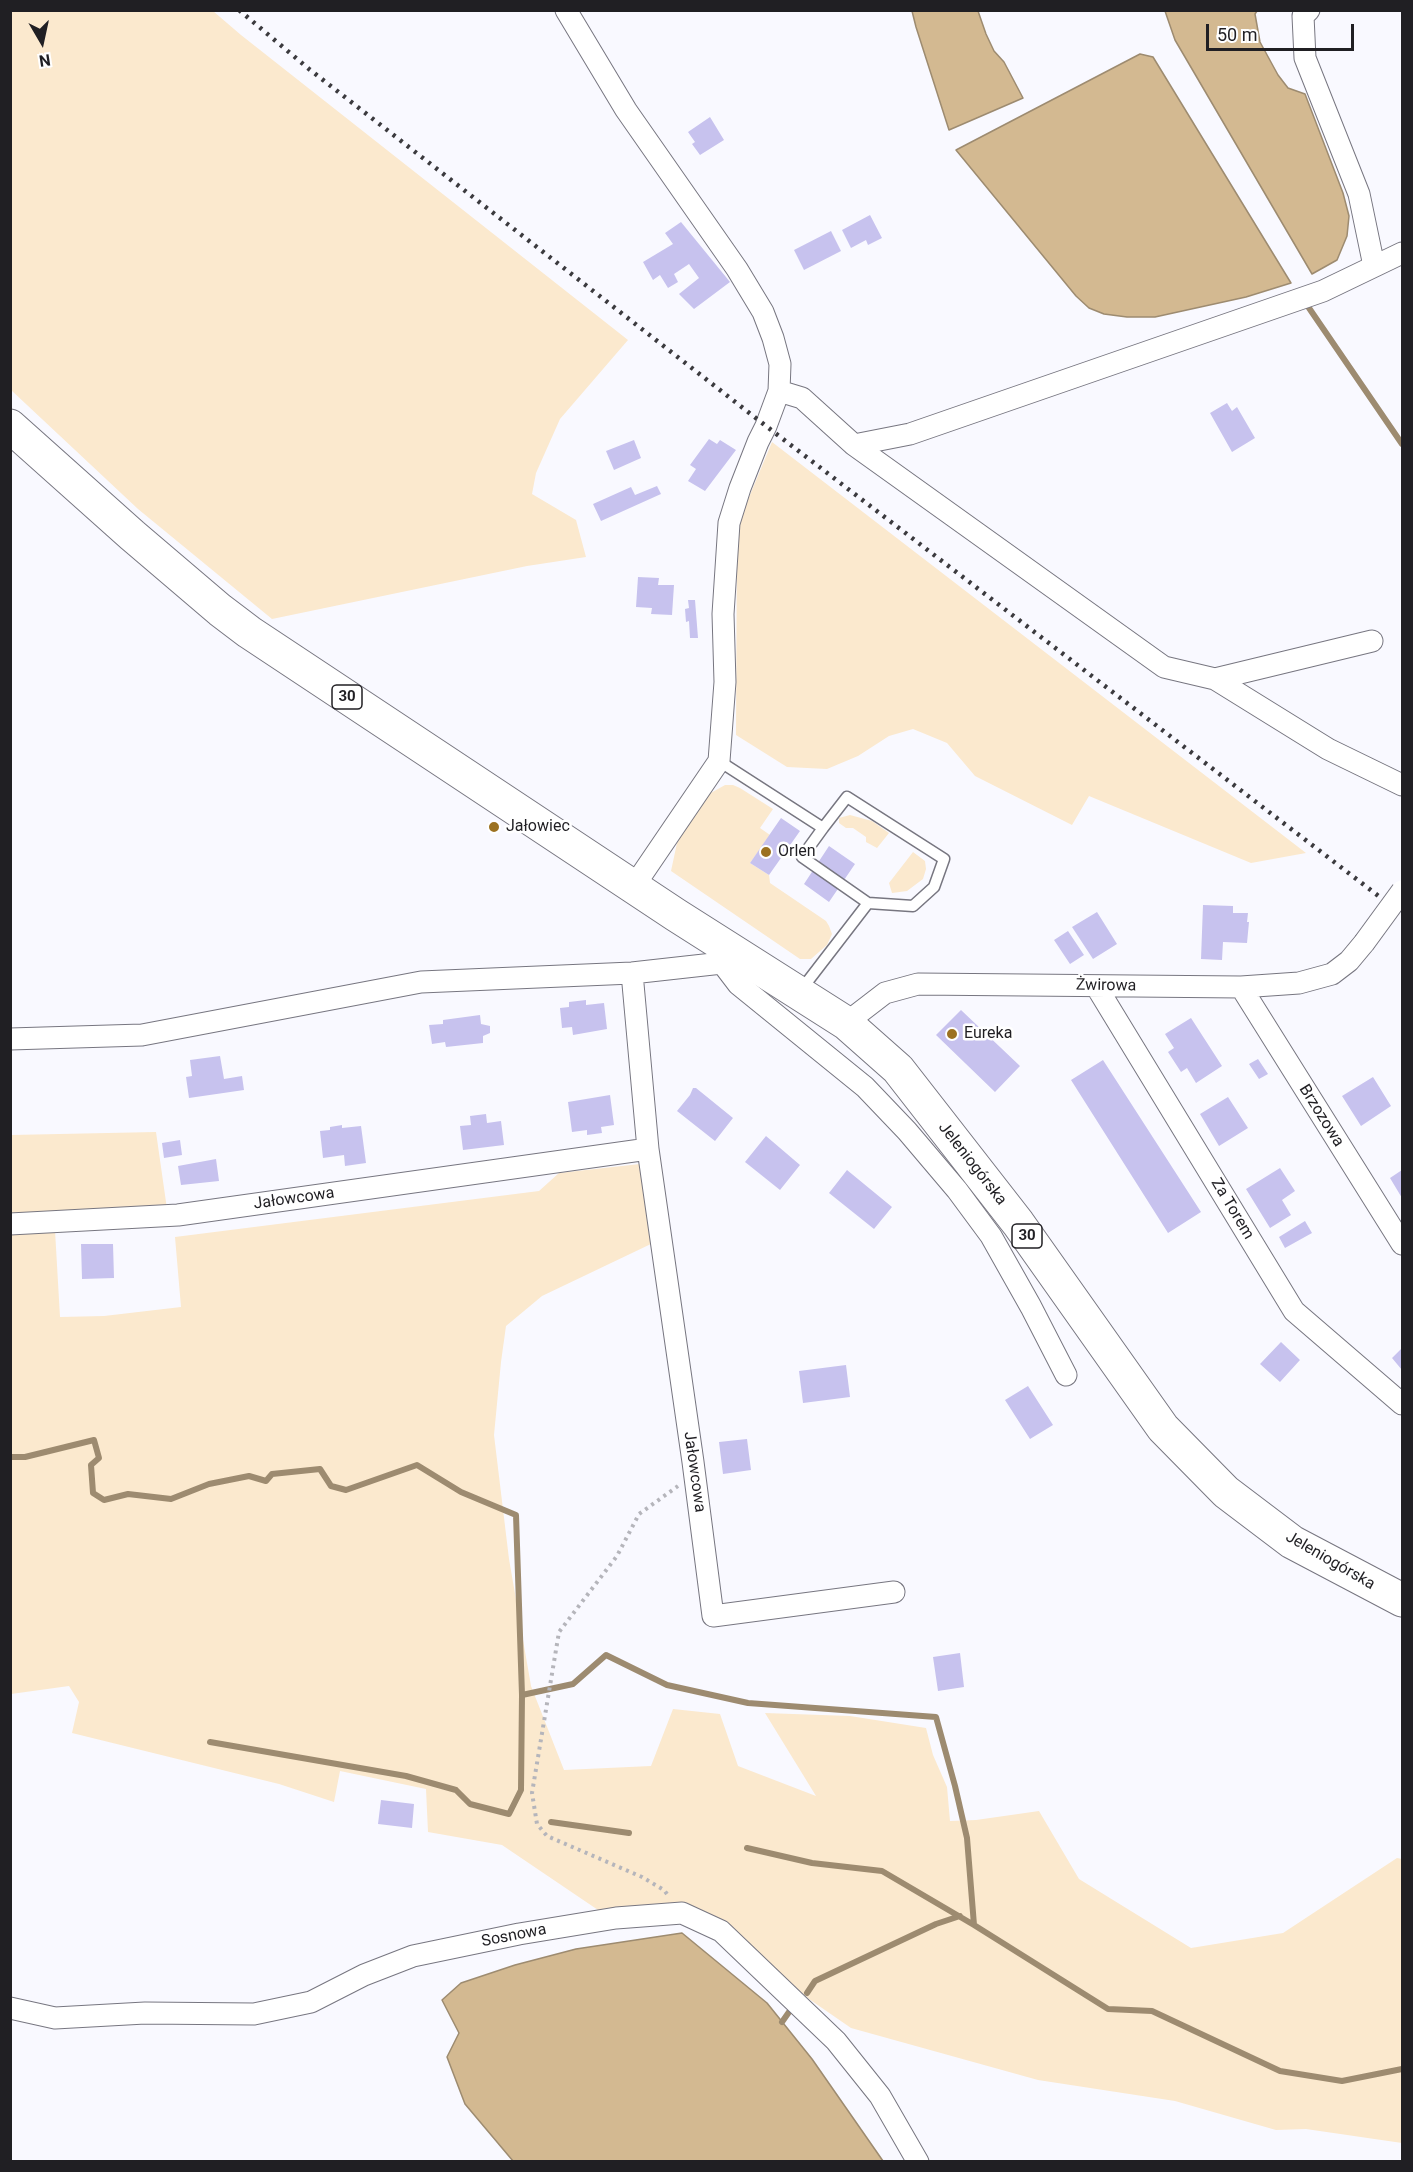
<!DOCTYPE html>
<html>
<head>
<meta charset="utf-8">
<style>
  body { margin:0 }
  #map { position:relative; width:1413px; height:2172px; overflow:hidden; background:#f9f9ff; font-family:Roboto,sans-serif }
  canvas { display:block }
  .frame { position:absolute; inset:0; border:12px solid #201f23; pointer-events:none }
  .north { position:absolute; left:12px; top:12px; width:60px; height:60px; -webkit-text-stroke:4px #fff; paint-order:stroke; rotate:171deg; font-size:16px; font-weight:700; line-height:24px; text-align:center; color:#201f23 }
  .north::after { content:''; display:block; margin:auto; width:21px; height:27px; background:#201f23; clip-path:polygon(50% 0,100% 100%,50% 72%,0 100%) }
  .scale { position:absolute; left:1206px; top:24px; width:148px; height:27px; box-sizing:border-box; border:3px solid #201f23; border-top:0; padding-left:8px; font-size:18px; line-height:21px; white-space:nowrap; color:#201f23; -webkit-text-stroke:4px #fff; paint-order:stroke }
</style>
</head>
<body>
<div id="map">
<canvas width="1413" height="2172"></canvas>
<div class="frame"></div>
<div class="north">N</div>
<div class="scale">50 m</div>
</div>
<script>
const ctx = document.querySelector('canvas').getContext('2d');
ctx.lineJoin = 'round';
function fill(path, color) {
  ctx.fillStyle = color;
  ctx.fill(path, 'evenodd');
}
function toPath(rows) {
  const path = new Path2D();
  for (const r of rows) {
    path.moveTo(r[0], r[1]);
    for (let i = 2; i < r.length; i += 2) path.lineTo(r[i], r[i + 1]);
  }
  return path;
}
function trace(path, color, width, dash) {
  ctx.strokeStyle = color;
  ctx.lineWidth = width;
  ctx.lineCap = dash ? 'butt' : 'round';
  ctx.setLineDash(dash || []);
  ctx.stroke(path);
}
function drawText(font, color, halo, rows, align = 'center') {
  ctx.font = font + ' Roboto,sans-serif';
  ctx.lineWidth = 5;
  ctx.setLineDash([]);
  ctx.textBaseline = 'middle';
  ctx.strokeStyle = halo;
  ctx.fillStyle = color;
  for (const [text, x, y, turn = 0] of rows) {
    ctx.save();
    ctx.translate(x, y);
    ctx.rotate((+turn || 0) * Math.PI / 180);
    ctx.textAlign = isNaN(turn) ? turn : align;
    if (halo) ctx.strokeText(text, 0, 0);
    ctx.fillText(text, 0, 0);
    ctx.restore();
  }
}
fill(toPath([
  [10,11,213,11,241,35,628,340,560,419,536,473,532,494,576,520,586,557,527,566,272,619,138,509,11,390],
  [772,442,1306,853,1251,863,1089,796,1072,825,975,776,947,743,913,729,889,736,858,756,827,769,787,767,736,735,737,526],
  [725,785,733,785,740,788,773,809,760,828,770,835,750,863,769,875,770,883,826,921,829,926,832,934,827,945,811,959,800,959,671,871,677,843,696,812,709,794],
  [850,815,872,821,889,833,877,848,866,842,866,837,853,828,846,828,839,823,839,818],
  [913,852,925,861,926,869,923,879,907,891,892,893,889,883],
  [156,1132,167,1209,54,1213,60,1317,104,1316,181,1307,175,1237,539,1191,559,1173,640,1164,653,1243,542,1296,506,1326,501,1362,494,1435,509,1559,531,1686,564,1770,651,1766,673,1709,720,1714,738,1766,816,1796,765,1713,850,1716,926,1728,933,1755,947,1787,950,1821,976,1820,1039,1811,1079,1879,1191,1948,1283,1933,1397,1858,1402,1859,1402,2143,1306,2129,1276,2130,1175,2101,1038,2080,851,2028,809,1999,724,1924,601,1912,502,1845,428,1832,426,1789,340,1771,334,1802,279,1784,72,1733,79,1702,69,1686,11,1694,11,1135]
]), '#fbe9ce');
const water = toPath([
  [912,11,978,11,986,34,994,51,1004,62,1023,98,949,130,916,27,912,11],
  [1165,11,1257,11,1255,14,1260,42,1278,75,1288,88,1305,94,1343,193,1349,216,1347,236,1337,260,1312,274,1175,40,1165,11],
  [1140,54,1153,57,1291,283,1246,297,1155,317,1127,317,1104,314,1089,308,1076,296,956,150,1140,54],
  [682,1933,767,2003,812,2059,883,2161,513,2161,465,2104,447,2057,459,2033,442,2000,461,1983,515,1965,576,1949,682,1933]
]);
fill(water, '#d3b991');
trace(water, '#9d8b70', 1.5);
trace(toPath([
  [1309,308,1402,444],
  [10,1457,25,1457,94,1440,99,1458,91,1465,93,1493,104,1500,128,1494,171,1499,209,1484,249,1476,266,1481,272,1474,320,1469,331,1486,346,1490,417,1465,461,1492,516,1515,522,1695,573,1684,606,1655,667,1685,748,1703,936,1717,955,1786,967,1838,974,1925,1108,2009,1152,2011,1280,2071,1342,2081,1402,2069],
  [210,1742,406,1776,456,1790,470,1804,509,1814,521,1790,522,1695],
  [551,1822,629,1833],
  [747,1848,812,1863,882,1871,974,1925],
  [807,1993,815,1981,936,1924,960,1916],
  [782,2022,789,2012]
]), '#9d8b70', 6);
fill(toPath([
  [710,117,724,140,700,155,692,144,695,142,688,132],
  [870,215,882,238,868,245,866,240,851,248,842,230],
  [681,222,730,282,694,309,679,294,699,278,689,264,674,274,678,282,668,288,660,275,653,280,643,262,673,244,665,233],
  [831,231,841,251,804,270,794,250],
  [1227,403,1232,411,1237,407,1255,438,1232,452,1210,413],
  [709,439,717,444,720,440,736,450,705,491,688,481,696,469,690,465],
  [634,440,641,458,614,470,606,451],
  [657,486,661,494,601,521,593,504,631,487,635,495],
  [638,577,659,578,658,585,674,585,672,615,651,614,652,608,636,607],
  [688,600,695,600,698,638,690,638,689,621,686,622,685,609,689,608],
  [781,818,800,831,769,875,750,863],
  [829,846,855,864,829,902,804,884],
  [1203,905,1233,906,1233,913,1248,913,1247,922,1249,922,1247,943,1223,942,1222,960,1201,959],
  [1097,912,1117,944,1093,959,1072,927],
  [1068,931,1084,955,1070,964,1054,940],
  [586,1000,586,1005,604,1003,607,1029,573,1035,572,1027,562,1028,560,1008,569,1007,569,1002],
  [961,1010,1020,1066,995,1092,936,1035],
  [480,1015,481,1024,490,1026,490,1033,483,1036,483,1043,446,1047,445,1042,432,1044,429,1025,443,1024,443,1020],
  [1191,1018,1222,1066,1196,1083,1187,1068,1181,1072,1168,1052,1174,1048,1165,1034],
  [220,1056,224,1079,242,1076,244,1090,189,1098,186,1077,192,1076,190,1060],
  [1258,1059,1268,1074,1259,1079,1249,1064],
  [1103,1060,1201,1212,1168,1233,1071,1080],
  [1373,1077,1391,1106,1361,1126,1342,1096],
  [693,1088,696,1088,733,1118,715,1141,677,1111,690,1095],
  [610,1095,614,1125,601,1127,602,1133,587,1135,587,1130,572,1132,568,1102],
  [1228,1097,1248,1128,1219,1146,1200,1114],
  [486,1114,487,1123,501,1121,504,1145,463,1150,460,1126,471,1125,470,1116],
  [342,1125,342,1128,361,1126,366,1163,345,1166,344,1155,323,1158,320,1131,330,1130,330,1127],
  [766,1136,800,1165,780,1190,745,1162],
  [180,1140,182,1155,164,1158,162,1143],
  [216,1159,219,1181,181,1185,178,1166],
  [1280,1168,1295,1191,1282,1200,1291,1215,1270,1228,1246,1189],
  [847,1170,892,1207,874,1229,829,1193],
  [1402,1170,1402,1198,1390,1178],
  [1305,1221,1312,1233,1285,1248,1279,1237],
  [81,1244,113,1244,114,1278,82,1279],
  [1281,1342,1300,1360,1280,1382,1260,1364],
  [1402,1348,1402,1370,1392,1358],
  [846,1365,850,1397,803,1403,799,1371],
  [1028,1386,1053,1425,1030,1439,1005,1400],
  [747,1439,751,1470,723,1474,719,1442],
  [960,1653,964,1687,938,1691,933,1657],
  [381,1800,414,1804,412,1828,378,1824]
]), '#c7c2ee');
const lane = toPath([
  [719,761,823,828,802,857,868,903,801,990],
  [823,828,847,797,944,859,934,887,913,906,868,903]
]);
const street = toPath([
  [566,10,626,110,737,269,763,312,773,338,780,364,779,391,766,426,758,442,740,488,729,523,723,614,725,682,719,761,634,886],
  [1309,10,1303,16,1305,58,1359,194,1374,266],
  [779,391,802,398,854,445,910,434,1323,291,1402,253],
  [854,445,1164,667,1215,679,1372,641],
  [1215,679,1328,749,1402,785],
  [722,963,738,984,865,1087,907,1131,957,1190,991,1236,1031,1307,1066,1375],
  [1096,986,1294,1311,1402,1404],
  [1241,987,1402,1244],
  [846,1023,885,993,918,984,1241,987,1299,983,1332,974,1349,961,1364,943],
  [10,1039,142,1035,421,982,632,973,722,963,741,955],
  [648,1149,693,1462,713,1616,894,1592],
  [10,1224,178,1215,648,1149,632,973],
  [10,2008,55,2018,145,2013,254,2014,311,2002,364,1975,413,1956,519,1934,616,1918,682,1913,721,1931,836,2041,880,2096,918,2162]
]);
const primary = toPath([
  [10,426,132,535,220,610,249,632,676,915,846,1023,898,1069,1018,1223,1163,1428,1226,1492,1292,1542,1402,1600]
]);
trace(lane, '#777680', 13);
trace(street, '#777680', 23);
trace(primary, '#777680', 35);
trace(toPath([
  [667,1894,664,1890,642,1877,547,1836,537,1824,532,1793,559,1632,617,1556,639,1514,678,1486]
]), '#b5b5bb', 4, [3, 4.5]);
trace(lane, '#fff', 10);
trace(street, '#fff', 21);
trace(primary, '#fff', 33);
trace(toPath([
  [239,10,309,69,766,426,1402,914]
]), '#3b3a3e', 4.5, [3, 6]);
const streetBridge = toPath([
  [1364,943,1402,891]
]);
trace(streetBridge, '#777680', 23, []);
trace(streetBridge, '#fff', 21);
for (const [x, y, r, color] of [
  [494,827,6,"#9c7120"],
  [766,852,6,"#9c7120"],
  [952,1034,6,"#9c7120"]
]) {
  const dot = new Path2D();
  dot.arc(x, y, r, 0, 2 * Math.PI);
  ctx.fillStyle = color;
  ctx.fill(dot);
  trace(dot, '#fff', 2);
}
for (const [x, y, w] of [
  [347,697,30],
  [1027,1236,30]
]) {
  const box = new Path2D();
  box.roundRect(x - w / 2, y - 12, w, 24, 4.5);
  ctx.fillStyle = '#fff';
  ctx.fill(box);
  trace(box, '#201f23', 1.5);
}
drawText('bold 15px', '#201f23', null, [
  ["30",347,697],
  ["30",1027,1236]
]);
drawText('16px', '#201f23', '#fff', [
  ["Jałowiec",506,827],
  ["Orlen",778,852],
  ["Eureka",964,1034]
], 'left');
drawText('16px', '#201f23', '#fff', [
  ["Żwirowa",1106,986,1],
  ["Brzozowa",1321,1116,58],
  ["Jeleniogórska",972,1164,52],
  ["Jałowcowa",294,1199,-8],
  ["Za Torem",1232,1209,59],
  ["Jałowcowa",694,1472,82],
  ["Jeleniogórska",1330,1561,30],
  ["Sosnowa",514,1936,-11]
]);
</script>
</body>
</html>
